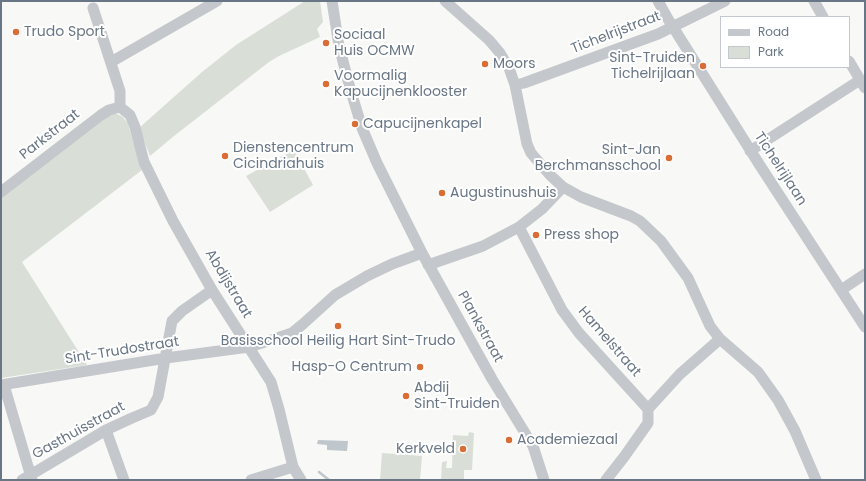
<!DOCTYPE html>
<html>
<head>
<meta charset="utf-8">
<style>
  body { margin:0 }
  #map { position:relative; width:866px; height:481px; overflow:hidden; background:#f8f8f6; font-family:Poppins,sans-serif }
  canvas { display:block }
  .frame { position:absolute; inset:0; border:2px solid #697685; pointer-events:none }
  .legend { position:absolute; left:720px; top:16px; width:130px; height:52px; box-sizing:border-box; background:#fff; border:1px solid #c3c8ce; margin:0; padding:5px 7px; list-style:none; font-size:12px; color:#697685 }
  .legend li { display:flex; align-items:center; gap:8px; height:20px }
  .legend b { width:20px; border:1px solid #c3c8ce }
</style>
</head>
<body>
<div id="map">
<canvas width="866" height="481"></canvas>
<div class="frame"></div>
<ul class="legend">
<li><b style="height:5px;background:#c4c7cb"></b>Road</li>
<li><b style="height:11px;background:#d9dfd7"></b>Park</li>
</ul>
</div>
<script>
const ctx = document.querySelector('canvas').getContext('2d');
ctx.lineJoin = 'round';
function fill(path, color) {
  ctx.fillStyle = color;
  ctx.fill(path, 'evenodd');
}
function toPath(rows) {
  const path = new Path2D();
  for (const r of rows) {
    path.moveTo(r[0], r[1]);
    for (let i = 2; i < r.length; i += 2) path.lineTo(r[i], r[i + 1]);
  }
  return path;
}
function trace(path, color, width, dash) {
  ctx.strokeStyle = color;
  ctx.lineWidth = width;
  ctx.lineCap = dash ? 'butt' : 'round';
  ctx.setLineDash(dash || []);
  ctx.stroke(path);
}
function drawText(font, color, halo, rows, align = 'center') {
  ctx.font = font + ' Poppins,sans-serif';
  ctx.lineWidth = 4;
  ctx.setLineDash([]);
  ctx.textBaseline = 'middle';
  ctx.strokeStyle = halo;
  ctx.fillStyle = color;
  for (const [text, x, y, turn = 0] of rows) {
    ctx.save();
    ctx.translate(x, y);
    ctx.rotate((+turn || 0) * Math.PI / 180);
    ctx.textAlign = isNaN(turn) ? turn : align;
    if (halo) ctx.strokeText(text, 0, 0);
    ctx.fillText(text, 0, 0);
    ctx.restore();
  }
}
fill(toPath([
  [305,1,320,1,323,22,317,29,320,37,279,56,269,62,174,136,150,156,139,128,202,72,236,45],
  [112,114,117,114,123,117,128,124,142,170,22,262,87,365,1,378,1,197,105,118],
  [294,150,313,185,270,212,246,176],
  [469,432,474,433,472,470,464,470,464,480,441,480,442,462,447,461,446,468,452,468,453,435,468,436],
  [382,453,422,456,420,480,380,480]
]), '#d9dfd7');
fill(toPath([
  [318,440,348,441,347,451,327,450,327,445,317,444]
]), '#bfc6cc');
trace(toPath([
  [319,472,329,480]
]), '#bfc6cc', 2.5);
trace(toPath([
  [332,1,339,46,350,88,362,128,377,163,422,253,492,379,533,446,544,480],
  [445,1,489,40,500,53,509,68,515,85,527,144,531,153,550,175,563,187,581,197,631,216,640,221,661,241,688,278,710,326,720,339,758,372,778,400,795,431,816,480],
  [658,1,668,19,759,164,865,327],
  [814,1,823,17],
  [93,8,120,91,120,107],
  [849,61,865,88],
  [111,62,217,1],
  [515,85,524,83,658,34,725,1],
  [120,107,130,115,135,127,144,162,173,221,212,290,271,382,279,409,293,467,301,480],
  [750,151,860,80],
  [1,192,101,115,109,110,120,107],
  [519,227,562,310,579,333,648,409],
  [428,265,483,246,519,227,542,209,563,187],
  [841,290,865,274],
  [1,385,166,358,249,347,265,342,292,333,303,324,335,295,367,276,392,264,422,253],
  [4,385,32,480],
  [106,430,124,480],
  [22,480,106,430,132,418,151,410,158,397,172,321,182,311,212,290],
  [251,480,293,467],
  [606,480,624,457,648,423,648,409,680,374,720,339]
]), '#c4c7cb', 11);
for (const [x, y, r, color] of [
  [16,32,4,"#d86e36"],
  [326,43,4,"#d86e36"],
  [485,64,4,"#d86e36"],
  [703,66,4,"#d86e36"],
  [326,84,4,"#d86e36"],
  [355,124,4,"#d86e36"],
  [225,156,4,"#d86e36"],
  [669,158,4,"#d86e36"],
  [442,193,4,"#d86e36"],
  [536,235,4,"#d86e36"],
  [338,326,4,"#d86e36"],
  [420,367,4,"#d86e36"],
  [406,396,4,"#d86e36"],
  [509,440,4,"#d86e36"],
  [463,449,4,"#d86e36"]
]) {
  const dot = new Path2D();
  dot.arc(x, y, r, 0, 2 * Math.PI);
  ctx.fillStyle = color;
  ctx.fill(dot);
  trace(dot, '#fff', 1.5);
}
drawText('14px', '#697685', '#fff', [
  ["Trudo Sport",24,32],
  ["Sociaal",334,35],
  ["Huis OCMW",334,51],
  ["Sint-Truiden",695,58,"right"],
  ["Tichelrijlaan",695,74,"right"],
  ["Moors",493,64],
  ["Voormalig",334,76],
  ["Kapucijnenklooster",334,92],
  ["Capucijnenkapel",363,124],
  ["Dienstencentrum",233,148],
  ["Cicindriahuis",233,164],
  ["Sint-Jan",661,150,"right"],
  ["Berchmansschool",661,166,"right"],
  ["Augustinushuis",450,193],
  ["Press shop",544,235],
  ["Basisschool Heilig Hart Sint-Trudo",338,341,"center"],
  ["Hasp-O Centrum",412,367,"right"],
  ["Abdij",414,388],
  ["Sint-Truiden",414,404],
  ["Academiezaal",517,440],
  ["Kerkveld",455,449,"right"]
], 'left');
drawText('14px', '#697685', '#fff', [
  ["Tichelrijstraat",616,33,-21],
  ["Parkstraat",50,135,-38],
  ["Tichelrijlaan",780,169,57],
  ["Abdijstraat",228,284,59],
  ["Plankstraat",480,327,61],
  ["Hamelstraat",609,342,49],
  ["Sint-Trudostraat",122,351,-9],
  ["Gasthuisstraat",79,431,-29]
]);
</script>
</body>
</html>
